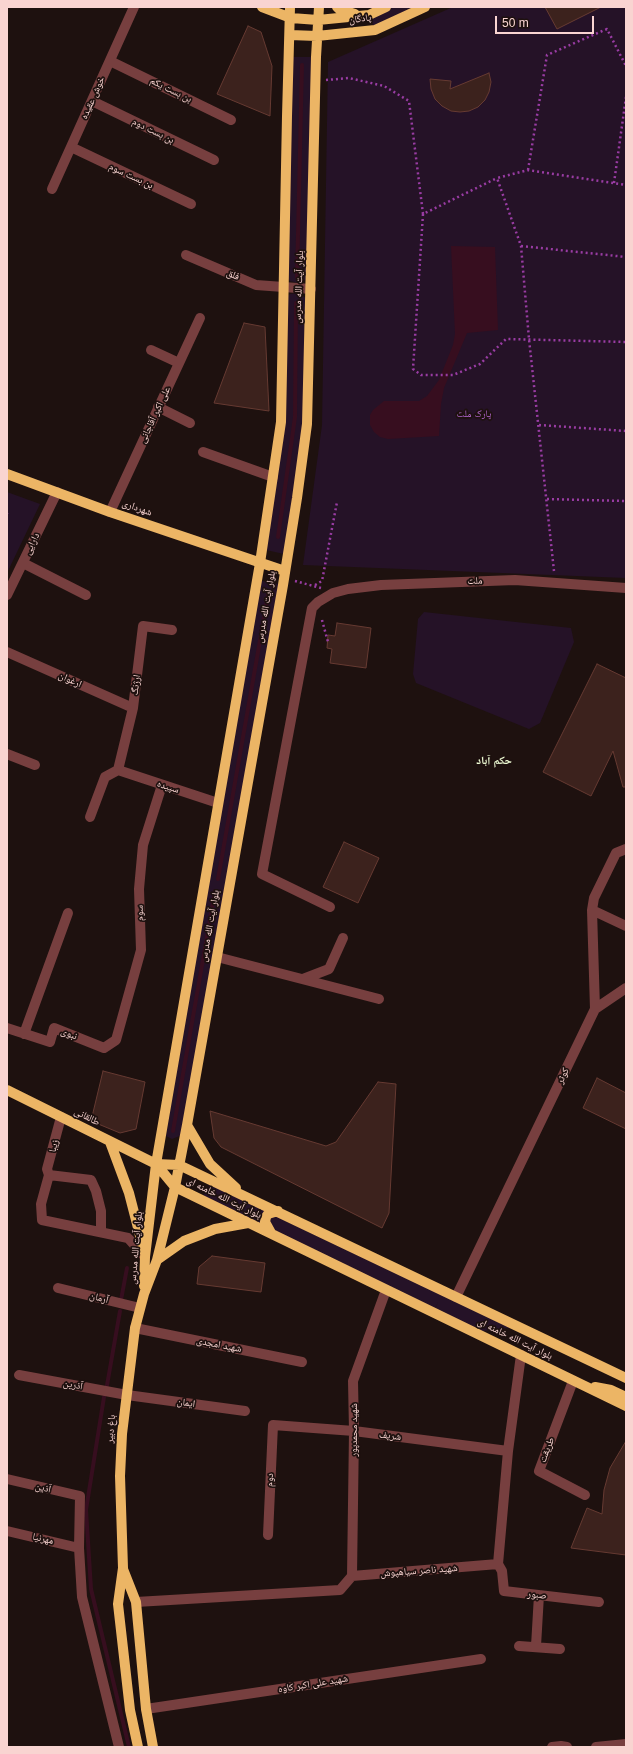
<!DOCTYPE html>
<html>
<head>
<meta charset="utf-8">
<style>
  body { margin:0 }
  #map { position:relative; width:633px; height:1754px; overflow:hidden; background:#1e110f; font-family:Helvetica,sans-serif }
  canvas { display:block }
  .frame { position:absolute; inset:0; border:8px solid #f9d4d1; pointer-events:none }
  .scale { position:absolute; left:495px; top:16px; width:99px; height:18px; box-sizing:border-box; border:2px solid #f9d4d1; border-top:0; padding-left:5px; font-size:12px; line-height:14px; white-space:nowrap; color:#f9d4d1; -webkit-text-stroke:3px #1e110f; paint-order:stroke }
</style>
</head>
<body>
<div id="map">
<canvas width="633" height="1754"></canvas>
<div class="frame"></div>
<div class="scale">50 m</div>
</div>
<script>
const ctx = document.querySelector('canvas').getContext('2d');
ctx.lineJoin = 'round';
function fill(path, color) {
  ctx.fillStyle = color;
  ctx.fill(path, 'evenodd');
}
function toPath(rows) {
  const path = new Path2D();
  for (const r of rows) {
    path.moveTo(r[0], r[1]);
    for (let i = 2; i < r.length; i += 2) path.lineTo(r[i], r[i + 1]);
  }
  return path;
}
function trace(path, color, width, dash) {
  ctx.strokeStyle = color;
  ctx.lineWidth = width;
  ctx.lineCap = dash ? 'butt' : 'round';
  ctx.setLineDash(dash || []);
  ctx.stroke(path);
}
function drawText(font, color, halo, rows, align = 'center') {
  ctx.font = font + ' Helvetica,"Noto Naskh Arabic",sans-serif';
  ctx.lineWidth = 3.5;
  ctx.setLineDash([]);
  ctx.textBaseline = 'middle';
  ctx.strokeStyle = halo;
  ctx.fillStyle = color;
  for (const [text, x, y, turn = 0] of rows) {
    ctx.save();
    ctx.translate(x, y);
    ctx.rotate((+turn || 0) * Math.PI / 180);
    ctx.textAlign = isNaN(turn) ? turn : align;
    if (halo) ctx.strokeText(text, 0, 0);
    ctx.fillText(text, 0, 0);
    ctx.restore();
  }
}
fill(toPath([
  [386,7,425,7,375,30,369,15],
  [453,7,626,7,626,578,303,565,322,425,328,62],
  [289,57,316,57,307,279,299,283,290,281,286,277],
  [298,293,306,298,307,424,288,555,262,549,271,494,286,297,290,294],
  [7,492,40,504,7,573],
  [257,580,283,585,182,1135,172,1139,166,1136],
  [424,612,571,628,574,642,540,723,529,729,416,683,413,674,418,619],
  [212,1180,517,1327,475,1332,434,1312,438,1302,433,1313,201,1200]
]), '#251227');
fill(toPath([
  [451,246,495,247,498,330,467,333,444,388,441,404,439,436,388,439,380,437,374,432,370,425,370,415,373,410,384,401,419,401,427,396,439,380,453,345,455,334]
]), '#370e1f');
trace(toPath([
  [297,277,302,65],
  [278,537,295,417,296,303],
  [218,879,268,595],
  [173,1131,215,891],
  [121,1300,127,1268],
  [106,1391,120,1311],
  [104,1397,86,1510,91,1589,129,1747]
]), '#370e1f', 4);
const building = toPath([
  [545,7,601,7,557,29,545,7],
  [248,26,261,32,272,66,270,116,217,94,248,26],
  [489,73,491,82,489,92,485,100,478,107,469,111,460,112,451,111,442,106,435,99,431,89,430,79,451,81,450,89,489,73],
  [244,323,265,327,269,411,214,403,244,323],
  [337,623,371,628,366,668,330,663,332,649,327,648,328,635,335,636,337,623],
  [597,664,626,678,626,787,623,787,613,751,591,796,543,772,597,664],
  [344,842,379,858,358,903,323,887,344,842],
  [103,1071,145,1082,136,1129,120,1133,91,1121,103,1071],
  [597,1078,626,1093,626,1129,583,1108,597,1078],
  [378,1082,396,1084,389,1213,382,1228,221,1147,214,1138,210,1111,326,1146,336,1142,378,1082],
  [212,1256,265,1263,261,1292,197,1284,199,1267,212,1256],
  [626,1441,626,1555,571,1548,587,1508,602,1514,604,1490,610,1468,626,1441]
]);
fill(building, '#3c221d');
trace(building, '#663a32', 1);
trace(toPath([
  [326,80,349,78,384,86,409,101,423,214,497,178],
  [528,170,547,55,607,29,626,66],
  [614,183,626,97],
  [423,214,413,369,421,375,453,375,480,364,506,339,626,342],
  [521,246,626,257],
  [539,425,626,431],
  [547,499,626,501],
  [7,513,7,514],
  [554,571,529,339,521,246,497,178,528,170,626,185],
  [295,581,321,588],
  [315,585,322,581,337,502],
  [322,620,328,642]
]), '#993ca3', 2.5, [2, 3]);
trace(toPath([
  [110,61,231,120],
  [92,101,214,160],
  [71,147,191,204],
  [52,189,134,7],
  [186,255,256,285,311,289],
  [151,350,179,363],
  [158,407,190,423],
  [203,452,273,477],
  [110,512,200,318],
  [23,563,86,595],
  [7,595,57,492],
  [7,652,133,708],
  [7,754,35,765],
  [118,770,133,708,143,626,172,630],
  [118,770,218,803],
  [90,817,105,777,118,770],
  [330,907,262,874,312,608,318,602,333,593,348,589,381,585,515,580,626,588],
  [592,910,626,926],
  [217,957,379,999],
  [303,979,329,969,343,938],
  [595,1009,626,988],
  [7,1028,50,1042,54,1028,104,1048,116,1040,141,950,139,889,143,845,162,785],
  [24,1034,68,913],
  [49,1175,47,1169,61,1117],
  [101,1232,101,1211,96,1191,91,1180,49,1175,41,1204,42,1220,128,1238,145,1257],
  [58,1288,140,1308],
  [456,1297,595,1009,592,910,594,898,616,853,626,849],
  [135,1328,302,1362],
  [19,1375,127,1395,245,1411],
  [573,1381,539,1471,585,1495],
  [7,1479,80,1496,79,1548,82,1597,119,1747],
  [7,1531,79,1548],
  [268,1535,273,1425,354,1431,508,1451],
  [498,1564,508,1451,521,1355],
  [498,1564,502,1571,504,1591,599,1602],
  [352,1576,354,1431,353,1381,386,1290],
  [136,1602,340,1590,352,1576,498,1564],
  [519,1646,560,1649],
  [536,1646,539,1595],
  [146,1709,481,1659],
  [552,1747,561,1746,567,1747],
  [596,1747,626,1744]
]), '#773f3f', 10);
trace(toPath([
  [262,7,291,18,318,20,369,15,386,7],
  [337,7,339,9,355,14],
  [290,35,317,36,375,30,425,7],
  [7,474,110,512,285,571],
  [7,1090,156,1164,179,1165,626,1378],
  [187,1125,210,1164,236,1188],
  [110,1142,129,1193,144,1251],
  [156,1164,175,1187,626,1406],
  [271,1233,265,1222,266,1217,268,1214,278,1211],
  [157,1260,184,1241,215,1229,248,1223],
  [144,1286,145,1257,156,1164,260,563,281,422,287,116,290,7],
  [595,1387,611,1390,626,1397],
  [123,1569,136,1602,146,1709,153,1747],
  [138,1747,130,1710,118,1604,123,1568,120,1476,122,1434,135,1328,144,1294,157,1260,175,1187,187,1125,283,585,297,498,307,424,316,57,319,7]
]), '#ecb565', 10);
drawText('10px', '#f9d4d1', '#1e110f', [
  ["پادگان",360,19,-8],
  ["بن بست یکم",171,90,26],
  ["خوش عقیده",93,98,-66],
  ["بن بست دوم",153,131,26],
  ["بن بست سوم",131,176,25],
  ["فلق",233,275,23],
  ["بلوار آیت الله مدرس",299,287,-88],
  ["علی اکبر آقاجانی",155,415,-65],
  ["شهرداری",137,508,19],
  ["دارایی",32,544,-64],
  ["ملت",475,581,-2],
  ["بلوار آیت الله مدرس",266,607,-80],
  ["ارغوان",70,680,24],
  ["ارژنگ",136,685,-83],
  ["سپیده",168,787,18],
  ["سوم",140,913,-91],
  ["بلوار آیت الله مدرس",210,926,-80],
  ["نبوی",69,1034,21],
  ["کوثر",563,1076,-65],
  ["طالقانی",87,1117,27],
  ["زیبا",54,1146,-75],
  ["بلوار آیت الله خامنه ای",224,1198,26],
  ["بلوار آیت الله مدرس",136,1248,-85],
  ["آرمان",99,1298,14],
  ["بلوار آیت الله خامنه ای",515,1339,26],
  ["شهید امجدی",219,1345,11],
  ["آذرین",73,1385,10],
  ["ایمان",186,1403,8],
  ["باغ دبیر",111,1429,-85],
  ["شهید محمدپور",354,1430,-90],
  ["شریف",390,1436,7],
  ["طریقت",547,1450,-69],
  ["دوم",270,1480,-88],
  ["آذین",43,1488,13],
  ["مهرنیا",43,1539,13],
  ["شهید ناصر سیاهپوش",419,1571,-4],
  ["صبور",537,1595,6],
  ["شهید علی اکبر کاوه",313,1684,-9]
]);
drawText('10px', '#b266d0', '#1e110f', [
  ["پارک ملت",474,414]
]);
drawText('bold 11px', '#edfad3', '#1e110f', [
  ["حکم آباد",494,761]
]);
</script>
</body>
</html>
